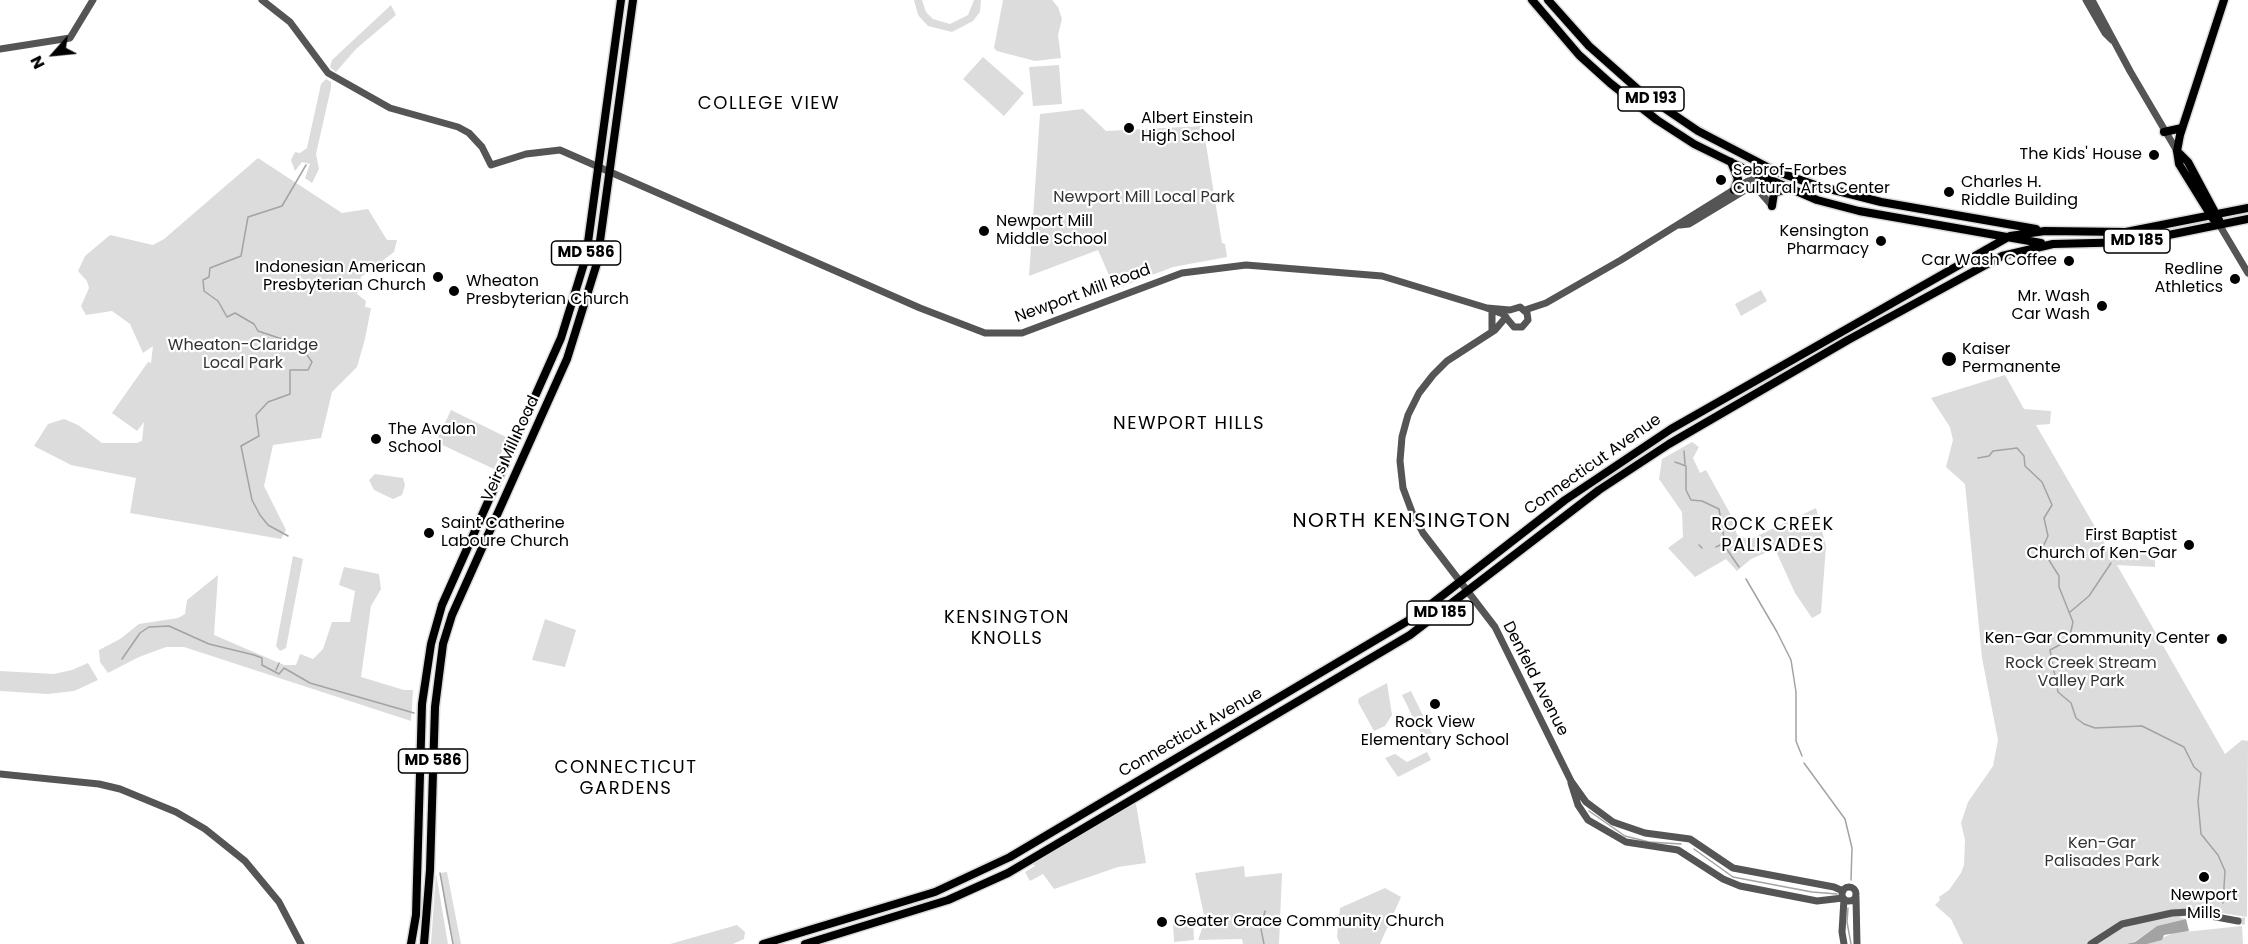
<!DOCTYPE html>
<html>
<head>
<meta charset="utf-8">
<style>
  body { margin:0 }
  #map { position:relative; width:2248px; height:944px; overflow:hidden; background:#fff; font-family:Poppins,sans-serif }
  canvas { display:block }
  .north { position:absolute; left:24px; top:24px; width:60px; height:60px; -webkit-text-stroke:4px #fff; paint-order:stroke; rotate:243deg; font-size:16px; font-weight:700; line-height:24px; text-align:center; color:#000 }
  .north::after { content:''; display:block; margin:auto; width:21px; height:27px; background:#000; clip-path:polygon(50% 0,100% 100%,50% 72%,0 100%) }
</style>
</head>
<body>
<div id="map">
<canvas width="2248" height="944"></canvas>
<div class="north">N</div>
</div>
<script>
const ctx = document.querySelector('canvas').getContext('2d');
ctx.lineJoin = 'round';
function fill(path, color) {
  ctx.fillStyle = color;
  ctx.fill(path, 'evenodd');
}
function toPath(rows) {
  const path = new Path2D();
  for (const r of rows) {
    if (r.length === 3) {
      path.moveTo(r[0] + r[2], r[1]);
      path.arc(r[0], r[1], r[2], 0, 2 * Math.PI);
      continue;
    }
    path.moveTo(r[0], r[1]);
    for (let i = 2; i < r.length; i += 2) path.lineTo(r[i], r[i + 1]);
  }
  return path;
}
function trace(path, color, width, dash) {
  ctx.strokeStyle = color;
  ctx.lineWidth = width;
  ctx.lineCap = dash ? 'butt' : 'round';
  ctx.setLineDash(dash || []);
  ctx.stroke(path);
}
function drawText(font, color, halo, rows, align = 'center') {
  ctx.font = font + ' Poppins,sans-serif';
  ctx.lineWidth = 4.5;
  ctx.setLineDash([]);
  ctx.textBaseline = 'middle';
  ctx.strokeStyle = halo;
  ctx.fillStyle = color;
  for (const [text, x, y, turn = 0] of rows) {
    ctx.save();
    ctx.translate(x, y);
    ctx.rotate((+turn || 0) * Math.PI / 180);
    ctx.textAlign = isNaN(turn) ? turn : align;
    if (halo) ctx.strokeText(text, 0, 0);
    ctx.fillText(text, 0, 0);
    ctx.restore();
  }
}
fill(toPath([
  [914,0,922,0,926,12,933,19,950,24,968,15,974,0,981,0,980,12,973,21,952,32,928,26,918,15],
  [1003,0,1052,0,1058,7,1062,19,1058,35,1061,58,1035,61,997,51,994,48],
  [391,5,396,15,356,49,336,72,330,67,332,60],
  [983,57,1024,93,1004,116,963,79],
  [1059,65,1062,104,1033,106,1029,67],
  [326,79,331,82,331,88,316,154,319,169,312,183,305,178,310,164,302,162,295,171,291,160,295,152,300,153,307,148,321,84],
  [1083,109,1106,131,1203,126,1222,243,1225,244,1227,257,1173,267,1115,289,1098,250,1029,276,1040,114],
  [258,158,342,213,368,209,387,240,397,240,394,252,361,277,357,294,366,301,365,307,371,308,365,339,357,367,332,392,321,438,273,445,264,486,286,530,281,539,130,513,136,478,71,465,34,446,48,424,64,419,78,425,102,443,137,443,142,441,144,422,137,431,112,413,148,362,151,363,153,346,143,353,130,324,112,311,86,315,81,306,89,288,87,281,78,271,85,256,110,235,153,245,164,239],
  [1761,290,1767,301,1741,316,1735,304],
  [2005,375,2024,409,2051,411,2050,424,2036,425,2109,551,2155,555,2155,567,2117,565,2225,754,2242,740,2248,741,2247,917,2202,910,2201,915,2179,917,2186,919,2157,926,2134,942,2126,944,1963,944,1951,919,1935,905,1940,900,1939,897,1949,890,1961,873,1964,865,1965,840,1961,823,1968,802,1993,766,1998,740,1982,658,1965,484,1946,467,1953,440,1950,427,1931,398],
  [451,410,508,438,494,469,436,442],
  [1692,442,1699,447,1693,458,1700,473,1706,470,1732,517,1737,535,1749,540,1816,508,1826,546,1821,613,1812,618,1795,593,1775,549,1751,559,1737,571,1726,559,1695,577,1668,548,1683,537,1682,512,1659,479,1662,459],
  [375,474,403,478,405,485,402,495,393,499,374,490,369,480],
  [293,556,303,559,286,648,280,651,276,646],
  [344,567,379,574,381,589,371,606,361,677,404,690,413,690,411,721,184,647,166,647,139,657,108,673,100,662,99,650,120,639,139,624,178,618,185,614,187,600,218,575,214,635,284,665,296,665,300,654,313,659,323,649,332,622,350,622,355,591,339,585],
  [545,619,576,630,565,667,532,660],
  [88,663,98,680,74,691,48,694,0,691,0,671,54,674,72,670],
  [1387,683,1392,715,1385,726,1374,731,1358,702,1359,698],
  [1411,691,1432,734,1423,738,1402,695],
  [1427,752,1431,760,1398,777,1385,758,1395,754,1407,762],
  [1127,803,1136,804,1146,863,1118,867,1054,889,1043,874,1030,881,1025,872,1035,866,1030,860],
  [1244,866,1245,877,1282,873,1279,944,1243,944,1242,939,1198,940,1205,920,1195,873],
  [447,872,461,944,453,944,446,914,440,873],
  [436,873,448,944,431,944],
  [1385,888,1401,897,1380,944,1340,944,1337,937,1340,908],
  [1193,921,1194,940,1174,942,1173,923],
  [737,925,745,932,744,939,733,944,670,944],
  [2242,926,2243,944,2147,944,2174,933]
]), '#dcdcdc');
fill(toPath([
  [2186,919,2189,931,2164,935,2162,940,2147,944,2126,944,2135,942,2157,926]
]), '#a3a3a3');
trace(toPath([
  [1684,451,1685,464],
  [1978,458,1989,456,1993,451,2017,448,2024,456,2025,466,2042,482,2052,505,2044,518,2048,536,2042,549,2059,576,2059,587,2073,622,2069,640,2050,650,2058,692,2071,703,2076,718,2084,724,2095,728,2142,726,2184,747,2194,767,2201,773,2198,801,2201,834,2218,855,2225,871,2223,903],
  [1675,462,1686,466,1686,490,1691,500,1702,501,1719,509,1724,538,1720,545],
  [288,536,268,525,260,515,252,500,241,446,259,436,256,415,268,402,290,394,290,370,308,370,312,362,300,345,258,331,254,324,235,313,227,317,218,301,204,291,203,280,209,277,210,268,241,256,248,217,282,206,306,165],
  [1699,545,1702,548],
  [1716,547,1720,545,1723,550,1726,548,1739,567],
  [1746,579,1777,632,1791,660,1796,692,1796,741,1802,756],
  [2070,612,2089,596,2111,563],
  [122,659,140,633,149,627,169,626,209,644,254,655,262,658,262,665,279,674,284,668,310,683,414,713],
  [276,670,279,663],
  [1804,763,1845,819,1852,848,1851,880],
  [1589,811,1625,836,1649,842,1681,844],
  [1694,849,1733,877,1812,892,1837,894],
  [440,873,453,944],
  [1848,908,1847,922,1851,944],
  [1264,944,1261,929,1265,911]
]), '#a3a3a3', 1.5);
trace(toPath([
  [2238,921,2248,921]
]), '#d9d9d9', 7, [7, 3.5]);
const major = toPath([
  [1532,0,1579,55,1610,83,1657,120,1694,144,1743,168,1817,200,1859,211,2041,243],
  [1548,0,1589,46,1642,93,1698,131,1775,171,1818,186,1881,202,2036,229],
  [2164,132,2182,128],
  [2177,151,2188,162,2219,220],
  [1731,162,1738,179,1734,190],
  [1772,206,1774,193,1786,189],
  [2213,219,2179,164,2177,151,2180,135,2224,0],
  [411,944,416,915,422,704,431,644,442,605,561,338,586,257,621,0],
  [424,944,430,870,435,707,443,644,452,615,567,359,597,263,633,0],
  [763,944,935,892,1010,857,1416,616,1565,500,1671,429,2010,236,2045,231,2126,232,2248,208],
  [805,944,948,900,1008,873,1410,635,1599,490,1669,444,1848,340,2002,256,2053,244,2134,242,2248,219]
]);
trace(major, '#dbdbdb', 11);
trace(toPath([
  [262,0,290,22,328,73,390,108,458,127,469,133,482,147,491,165,526,154,560,150,920,308,985,333,1022,333,1182,273,1246,265,1382,276,1487,308,1503,314,1514,327,1522,327,1528,320,1527,313,1520,307,1510,310,1487,308],
  [2086,0,2105,33,2112,40],
  [2092,0,2130,71,2177,151],
  [0,49,70,38,93,0],
  [1747,189,1753,188,1759,191,1772,206],
  [1680,225,1689,224,1747,189,1762,177],
  [2220,226,2248,273],
  [1525,310,1546,303,1621,260,1748,181,1775,171],
  [1492,312,1492,331],
  [1506,317,1495,330,1447,361,1433,375,1419,393,1408,415,1402,437,1400,461,1403,488,1412,512,1423,533,1495,627,1571,781,1586,802,1613,822,1645,833,1690,839,1733,868,1834,887,1843,891],
  [0,774,99,784,120,789,176,812,205,829,245,861,279,902,301,944],
  [1571,783,1578,805,1588,820,1626,842,1678,850,1723,879,1740,886,1817,901,1843,898],
  [1849,894,7],
  [1856,897,1857,944],
  [1844,944,1842,932,1844,899],
  [2091,944,2122,924,2172,913,2189,912,2238,921]
]), '#555', 7);
trace(major, '#000', 8);
for (const [x, y, r, color] of [
  [1129,128,6,"#000"],
  [2154,155,6,"#000"],
  [1721,180,6,"#000"],
  [1949,192,6,"#000"],
  [984,231,6,"#000"],
  [1881,241,6,"#000"],
  [2069,261,6,"#000"],
  [438,277,6,"#000"],
  [2235,279,6,"#000"],
  [454,291,6,"#000"],
  [2102,306,6,"#000"],
  [1949,359,8,"#000"],
  [376,439,6,"#000"],
  [429,533,6,"#000"],
  [2189,545,6,"#000"],
  [2222,639,6,"#000"],
  [1435,704,6,"#000"],
  [2204,877,6,"#000"],
  [1162,922,6,"#000"]
]) {
  const dot = new Path2D();
  dot.arc(x, y, r, 0, 2 * Math.PI);
  ctx.fillStyle = color;
  ctx.fill(dot);
  trace(dot, '#fff', 2);
}
for (const [x, y, w] of [
  [1651,99,66],
  [2137,241,66],
  [586,253,69],
  [1440,613,66],
  [433,761,69]
]) {
  const box = new Path2D();
  box.roundRect(x - w / 2, y - 12, w, 24, 4.5);
  ctx.fillStyle = '#fff';
  ctx.fill(box);
  trace(box, '#000', 1.5);
}
drawText('bold 15px', '#000', null, [
  ["MD 193",1651,99],
  ["MD 185",2137,241],
  ["MD 586",586,253],
  ["MD 185",1440,613],
  ["MD 586",433,761]
]);
drawText('16px', '#000', '#fff', [
  ["Albert Einstein",1141,119],
  ["High School",1141,137],
  ["The Kids' House",2142,155,"right"],
  ["Sebrof-Forbes",1733,171],
  ["Cultural Arts Center",1733,189],
  ["Charles H.",1961,183],
  ["Riddle Building",1961,201],
  ["Newport Mill",996,222],
  ["Middle School",996,240],
  ["Kensington",1869,232,"right"],
  ["Pharmacy",1869,250,"right"],
  ["Car Wash Coffee",2057,261,"right"],
  ["Indonesian American",426,268,"right"],
  ["Presbyterian Church",426,286,"right"],
  ["Redline",2223,270,"right"],
  ["Athletics",2223,288,"right"],
  ["Wheaton",466,282],
  ["Presbyterian Church",466,300],
  ["Mr. Wash",2090,297,"right"],
  ["Car Wash",2090,315,"right"],
  ["Kaiser",1962,350],
  ["Permanente",1962,368],
  ["The Avalon",388,430],
  ["School",388,448],
  ["Saint Catherine",441,524],
  ["Laboure Church",441,542],
  ["First Baptist",2177,536,"right"],
  ["Church of Ken-Gar",2177,554,"right"],
  ["Ken-Gar Community Center",2210,639,"right"],
  ["Rock View",1435,723,"center"],
  ["Elementary School",1435,741,"center"],
  ["Newport",2204,896,"center"],
  ["Mills",2204,914,"center"],
  ["Geater Grace Community Church",1174,922]
], 'left');
drawText('16px', '#333', '#fff', [
  ["Newport Mill Local Park",1144,198],
  ["Wheaton-Claridge",243,346],
  ["Local Park",243,364],
  ["Rock Creek Stream",2081,664],
  ["Valley Park",2081,682],
  ["Ken-Gar",2102,844],
  ["Palisades Park",2102,862]
]);
drawText('16px', '#000', '#fff', [
  ["Newport Mill Road",1083,294,-20],
  ["Veirs Mill Road",511,449,-65],
  ["Connecticut Avenue",1593,465,-35],
  ["Denfeld Avenue",1535,679,63],
  ["Connecticut Avenue",1191,733,-30]
]);
ctx.letterSpacing = '1.5px';
drawText('18px', '#000', '#fff', [
  ["COLLEGE VIEW",769,104],
  ["NEWPORT HILLS",1189,424],
  ["ROCK CREEK",1773,525],
  ["PALISADES",1773,546],
  ["KENSINGTON",1007,618],
  ["KNOLLS",1007,639],
  ["CONNECTICUT",626,768],
  ["GARDENS",626,789]
]);
ctx.letterSpacing = '0px';
ctx.letterSpacing = '1.5px';
drawText('20px', '#000', '#fff', [
  ["NORTH KENSINGTON",1402,522]
]);
ctx.letterSpacing = '0px';
</script>
</body>
</html>
